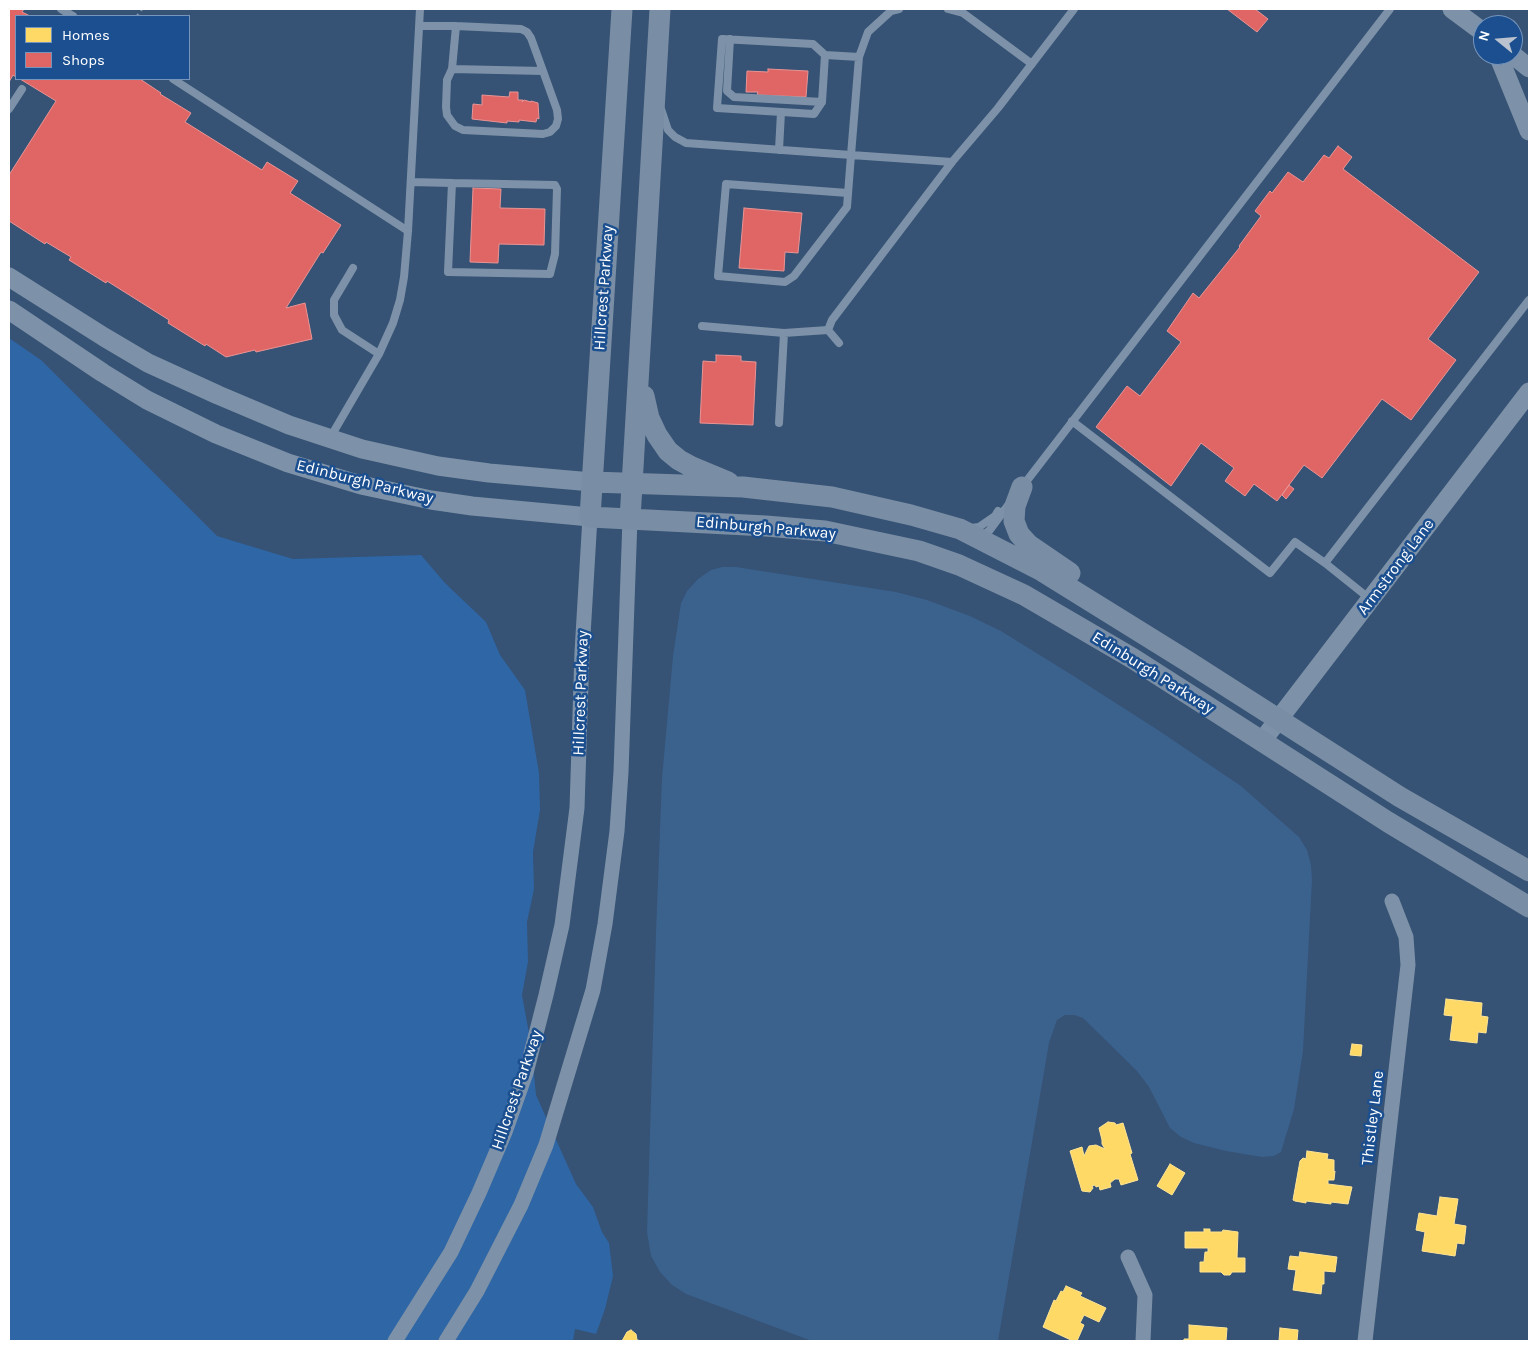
<!DOCTYPE html>
<html>
<head>
<meta charset="utf-8">
<style>
  body { margin:0 }
  #map { position:relative; width:1538px; height:1350px; overflow:hidden; background:#365274; font-family:Karla,sans-serif }
  canvas { display:block }
  .frame { position:absolute; inset:0; border:10px solid #fff; pointer-events:none }
  .legend { position:absolute; left:15px; top:15px; width:175px; height:65px; box-sizing:border-box; background:#1b4f8f; border:1px solid #7695bc; margin:0; padding:6px 9px; list-style:none; font-size:15px; color:#fff }
  .legend li { display:flex; align-items:center; gap:10px; height:25px }
  .legend b { width:25px; border:1px solid #7695bc }
  .north { position:absolute; left:1473px; top:15px; width:50px; height:50px; box-sizing:border-box; background:#1b4f8f; border:1px solid #7695bc; border-radius:50%; rotate:287deg; font-size:14px; font-weight:700; line-height:20px; text-align:center; color:#fff }
  .north::after { content:''; display:block; margin:auto; width:18px; height:22px; background:#b9c2ce; clip-path:polygon(50% 0,100% 100%,50% 72%,0 100%) }
</style>
</head>
<body>
<div id="map">
<canvas width="1538" height="1350"></canvas>
<div class="frame"></div>
<ul class="legend">
<li><b style="height:14px;background:#ffd966"></b>Homes</li>
<li><b style="height:14px;background:#e06666"></b>Shops</li>
</ul>
<div class="north">N</div>
</div>
<script>
const ctx = document.querySelector('canvas').getContext('2d');
ctx.lineJoin = 'round';
function fill(path, color) {
  ctx.fillStyle = color;
  ctx.fill(path, 'evenodd');
}
function toPath(rows) {
  const path = new Path2D();
  for (const r of rows) {
    path.moveTo(r[0], r[1]);
    for (let i = 2; i < r.length; i += 2) path.lineTo(r[i], r[i + 1]);
  }
  return path;
}
function trace(path, color, width, dash) {
  ctx.strokeStyle = color;
  ctx.lineWidth = width;
  ctx.lineCap = dash ? 'butt' : 'round';
  ctx.setLineDash(dash || []);
  ctx.stroke(path);
}
function drawText(font, color, halo, rows, align = 'center') {
  ctx.font = font + ' Karla,sans-serif';
  ctx.lineWidth = 5;
  ctx.setLineDash([]);
  ctx.textBaseline = 'middle';
  ctx.strokeStyle = halo;
  ctx.fillStyle = color;
  for (const [text, x, y, turn = 0] of rows) {
    ctx.save();
    ctx.translate(x, y);
    ctx.rotate((+turn || 0) * Math.PI / 180);
    ctx.textAlign = isNaN(turn) ? turn : align;
    if (halo) ctx.strokeText(text, 0, 0);
    ctx.fillText(text, 0, 0);
    ctx.restore();
  }
}
fill(toPath([
  [9,338,41,360,217,536,293,559,421,555,445,583,486,622,500,655,525,690,539,773,540,810,533,852,534,889,527,922,528,962,522,995,531,1044,536,1095,576,1184,593,1207,602,1232,609,1243,613,1276,605,1309,596,1334,575,1329,573,1341,9,1341]
]), '#2f66a5');
fill(toPath([
  [722,567,736,567,896,592,927,600,970,616,1001,631,1072,675,1158,730,1241,786,1299,837,1307,850,1311,865,1312,880,1303,1051,1294,1109,1281,1152,1274,1156,1262,1157,1226,1151,1194,1143,1181,1137,1170,1128,1149,1087,1137,1071,1083,1018,1074,1015,1065,1015,1057,1020,1049,1043,998,1341,812,1341,686,1294,672,1285,660,1272,651,1256,647,1232,656,932,662,778,673,656,681,603,687,591,698,579,711,570]
]), '#3b618d');
const homes = toPath([
  [1446,999,1482,1003,1481,1016,1488,1017,1486,1033,1478,1032,1477,1043,1450,1040,1453,1016,1444,1015,1446,999],
  [1352,1044,1362,1045,1361,1056,1350,1055,1352,1044],
  [1108,1122,1115,1123,1116,1125,1123,1123,1132,1153,1130,1154,1138,1180,1121,1185,1119,1179,1115,1179,1110,1183,1111,1187,1100,1190,1099,1186,1096,1187,1095,1185,1092,1186,1093,1188,1090,1192,1082,1191,1070,1151,1082,1147,1084,1156,1089,1146,1096,1145,1105,1149,1102,1144,1102,1140,1099,1128,1108,1122],
  [1307,1151,1328,1154,1327,1159,1334,1160,1334,1170,1333,1171,1335,1171,1334,1180,1328,1180,1328,1184,1352,1187,1348,1204,1331,1202,1331,1204,1306,1201,1306,1203,1295,1201,1293,1200,1300,1161,1303,1158,1306,1159,1307,1151],
  [1170,1164,1185,1173,1172,1195,1157,1186,1170,1164],
  [1440,1197,1458,1199,1454,1224,1466,1226,1464,1244,1457,1243,1455,1256,1422,1251,1425,1232,1416,1230,1419,1213,1437,1216,1440,1197],
  [1204,1229,1210,1229,1210,1232,1222,1232,1223,1230,1238,1232,1237,1258,1245,1258,1245,1272,1232,1272,1230,1275,1224,1275,1221,1272,1200,1272,1200,1262,1204,1262,1205,1252,1208,1252,1208,1248,1185,1248,1185,1232,1204,1232,1204,1229],
  [1300,1252,1337,1257,1335,1272,1324,1271,1324,1284,1322,1284,1321,1294,1293,1290,1296,1270,1288,1269,1290,1256,1299,1257,1300,1252],
  [1066,1286,1082,1293,1080,1296,1106,1308,1099,1322,1084,1315,1080,1323,1084,1325,1077,1341,1073,1341,1043,1327,1054,1300,1056,1301,1061,1291,1063,1292,1066,1286],
  [1189,1325,1227,1328,1226,1341,1184,1341,1184,1339,1189,1339,1189,1325],
  [1280,1328,1298,1330,1297,1341,1279,1341,1280,1328],
  [631,1330,636,1334,637,1340,642,1341,622,1341,627,1332,631,1330]
]);
fill(homes, '#ffd966');
trace(homes, '#ffe494', 1);
const shops = toPath([
  [9,9,24,9,22,12,30,16,16,16,16,77,13,75,9,82,9,9],
  [1227,9,1255,9,1268,19,1257,32,1227,9],
  [768,69,808,71,806,97,757,95,758,92,746,92,747,71,768,72,768,69],
  [20,79,140,79,161,93,160,94,191,113,185,122,262,170,267,162,298,181,290,193,341,225,323,253,321,252,286,308,305,303,312,339,256,352,255,350,226,357,206,344,205,346,168,323,169,320,107,281,106,283,69,260,71,257,46,242,45,244,9,221,9,175,56,101,20,79],
  [510,92,518,92,518,100,523,100,522,102,524,100,531,102,531,101,538,103,539,119,537,118,536,122,519,120,519,122,507,121,507,123,472,119,473,104,482,105,482,95,509,97,510,92],
  [1338,146,1352,157,1343,169,1479,272,1428,339,1456,360,1411,420,1382,399,1322,478,1304,465,1277,501,1254,484,1245,496,1225,481,1234,468,1201,443,1171,486,1096,427,1127,386,1140,396,1181,342,1167,331,1193,293,1199,298,1240,247,1239,246,1261,216,1255,211,1270,191,1272,193,1288,172,1303,182,1324,155,1329,158,1338,146],
  [473,188,501,189,500,208,545,209,544,245,499,244,498,263,470,262,473,188],
  [744,208,802,213,798,253,785,252,784,271,739,268,744,208],
  [716,355,741,356,741,361,756,362,753,425,700,423,703,361,716,362,716,355],
  [1289,485,1294,489,1286,499,1282,495,1289,485]
]);
fill(shops, '#e06666');
trace(shops, '#e99494', 1);
trace(toPath([
  [137,16,142,9]
]), '#7d92a8', 2.5, [2.5, 4]);
trace(toPath([
  [61,9,73,16],
  [899,9,891,11,868,32,859,57,851,155,952,162],
  [948,9,963,13,1032,64],
  [419,26,456,26,521,29,527,32,531,38,543,71,452,69,456,26],
  [730,39,727,91,734,97,822,102],
  [825,55,822,102,814,114,717,108,722,39,813,44,825,55,859,57],
  [452,69,447,80,446,107,447,115,455,126,463,130,543,134,550,132,556,126,558,119,557,110,543,71],
  [173,79,408,231],
  [9,109,22,89],
  [661,109,668,130,675,137,686,143,851,155,847,207,794,276,785,282,718,276,726,184,848,193],
  [779,150,781,112],
  [411,182,452,183,555,185,557,189,555,254,550,274,448,272,452,183],
  [353,268,334,300,334,315,342,330,379,354],
  [702,326,784,333,828,330],
  [839,343,828,330,832,320,952,162,998,108,1074,9],
  [1072,421,1270,573,1295,542,1325,563,1370,599],
  [779,423,784,333],
  [330,438,379,354,393,323,400,300,404,277,408,231,420,9],
  [1022,487,1390,9],
  [971,528,979,527,995,516,998,511],
  [981,536,989,531,1009,504],
  [1325,563,1529,300]
]), '#7d92a8', 8);
trace(toPath([
  [1128,1257,1145,1295,1143,1341],
  [395,1341,451,1252,479,1193,505,1132,526,1073,546,995,562,925,577,808,582,652,590,517],
  [446,1341,477,1291,521,1205,546,1145,593,990,605,924,617,831,621,772,630,519],
  [1365,1341,1408,965,1406,937,1392,901]
]), '#7d92a8', 15);
trace(toPath([
  [1452,9,1483,32],
  [1498,55,1529,131],
  [1513,55,1529,68],
  [9,277,104,337,148,363,218,395,289,425,362,449,438,466,489,473,592,482],
  [9,310,103,373,147,400,216,434,288,463,361,485,431,500,472,506,590,517],
  [1262,741,1529,392]
]), '#7d92a8', 19);
trace(toPath([
  [622,9,590,517,766,526,825,531,919,551,959,565,1024,595,1132,658,1388,822,1529,907],
  [644,396,649,418,657,435,668,451,679,460,692,467,728,482],
  [592,482,743,487,832,497,911,515,960,529,1042,571,1187,661,1400,797,1529,871],
  [1022,487,1015,506,1014,521,1019,534,1029,545,1070,573],
  [630,519,660,9]
]), '#798da4', 21);
drawText('16px', '#fff', '#1b4f8f', [
  ["Hillcrest Parkway",604,288,-86],
  ["Edinburgh Parkway",365,482,14],
  ["Edinburgh Parkway",766,528,5],
  ["Armstrong Lane",1396,567,-53],
  ["Edinburgh Parkway",1153,673,32],
  ["Hillcrest Parkway",581,693,-88],
  ["Hillcrest Parkway",517,1090,-71],
  ["Thistley Lane",1373,1118,-83]
]);
</script>
</body>
</html>
